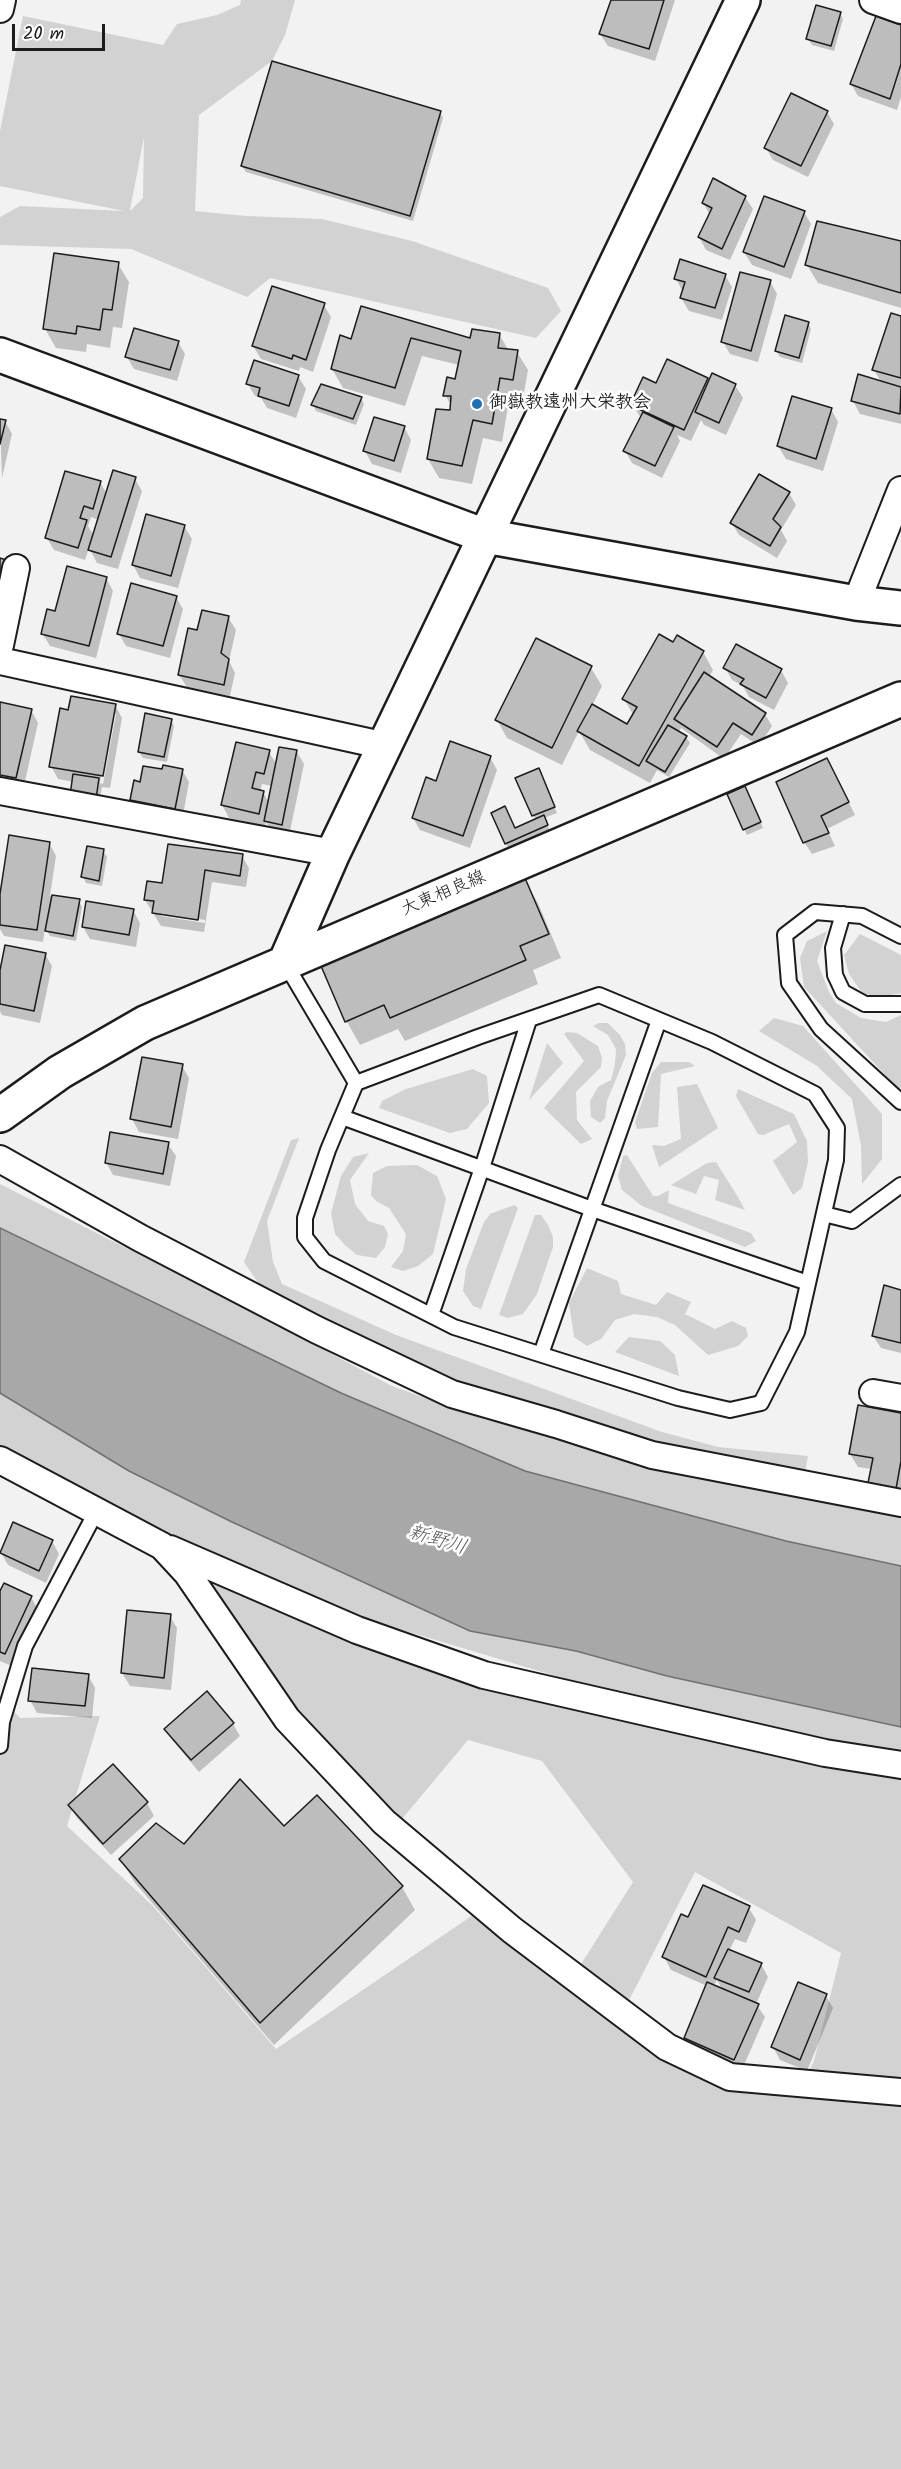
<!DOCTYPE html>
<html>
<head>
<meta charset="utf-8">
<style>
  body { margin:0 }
  #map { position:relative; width:901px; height:2469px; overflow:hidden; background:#f2f2f2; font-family:Kalam,sans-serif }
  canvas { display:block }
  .scale { position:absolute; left:12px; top:24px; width:93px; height:27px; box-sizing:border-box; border:3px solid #1c1c1c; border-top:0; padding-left:8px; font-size:18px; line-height:21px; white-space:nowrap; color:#1c1c1c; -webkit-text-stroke:4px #fff; paint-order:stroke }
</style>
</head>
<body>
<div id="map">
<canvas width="901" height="2469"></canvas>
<div class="scale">20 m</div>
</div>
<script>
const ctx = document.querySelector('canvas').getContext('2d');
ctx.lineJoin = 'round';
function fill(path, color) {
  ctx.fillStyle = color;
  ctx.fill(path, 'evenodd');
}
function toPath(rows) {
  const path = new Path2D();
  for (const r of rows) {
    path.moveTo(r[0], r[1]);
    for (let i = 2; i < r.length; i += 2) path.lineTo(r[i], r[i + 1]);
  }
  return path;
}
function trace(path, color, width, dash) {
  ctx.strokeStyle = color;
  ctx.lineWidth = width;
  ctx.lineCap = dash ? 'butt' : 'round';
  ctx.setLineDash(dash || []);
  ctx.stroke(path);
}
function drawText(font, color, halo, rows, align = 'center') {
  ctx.font = font + ' Kalam,"Klee One",sans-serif';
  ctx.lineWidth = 5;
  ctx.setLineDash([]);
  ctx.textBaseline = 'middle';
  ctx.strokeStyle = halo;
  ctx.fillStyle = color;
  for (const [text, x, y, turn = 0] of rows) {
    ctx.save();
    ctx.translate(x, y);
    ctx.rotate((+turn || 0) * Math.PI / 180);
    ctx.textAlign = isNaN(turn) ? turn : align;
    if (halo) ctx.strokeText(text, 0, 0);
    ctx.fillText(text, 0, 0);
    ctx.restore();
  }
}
fill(toPath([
  [241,0,295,0,285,35,272,61,199,115,195,211,246,216,322,219,412,241,548,288,561,311,536,338,270,278,247,297,131,249,0,245,0,217,20,206,124,211,0,186,0,131,23,16,163,45,177,24,217,15,240,5],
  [144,137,143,198,130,211,130,210],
  [827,931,817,961,829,992,836,1003,861,1018,886,1022,901,1015,901,1088,898,1089,804,987,800,958,807,941],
  [860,934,901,955,901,993,880,997,866,994,860,990,849,974,844,955],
  [774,1018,803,1026,882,1114,882,1159,862,1184,861,1146,852,1099,817,1066,759,1031],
  [599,1023,608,1023,620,1035,625,1044,626,1055,607,1101,605,1118,600,1123,591,1117,590,1101,598,1087,611,1080,615,1064,616,1049,608,1035,593,1026],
  [567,1032,577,1033,598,1046,602,1058,601,1067,576,1092,577,1120,592,1139,581,1144,544,1108,584,1061,564,1034],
  [547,1043,563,1063,529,1100],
  [661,1062,689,1062,695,1066,661,1074,658,1127,637,1129,635,1122,643,1099,652,1073],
  [473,1069,487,1076,489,1103,467,1129,450,1133,379,1108,382,1101,406,1089],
  [697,1084,718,1128,659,1167,652,1145,664,1146,681,1139,677,1087],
  [738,1089,794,1114,807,1141,808,1162,802,1188,793,1195,773,1161,797,1142,789,1124,763,1135,758,1134,736,1096],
  [299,1138,267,1221,273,1262,282,1284,396,1335,662,1432,718,1447,808,1456,804,1478,727,1466,459,1384,270,1300,244,1262,291,1140],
  [369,1153,350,1180,355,1204,368,1221,384,1226,388,1234,385,1247,376,1258,357,1255,345,1245,335,1234,331,1213,341,1176,353,1157],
  [627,1155,653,1196,658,1196,669,1190,668,1203,751,1233,756,1241,745,1247,642,1206,622,1190,618,1176,623,1156],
  [716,1162,738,1197,745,1210,715,1200,719,1180,704,1176,696,1194,671,1185,707,1163],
  [417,1165,437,1176,446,1199,433,1254,418,1266,403,1271,391,1267,403,1251,406,1234,389,1208,376,1201,371,1195,373,1173,387,1166],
  [0,1184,262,1317,392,1386,486,1420,793,1485,901,1501,901,2469,0,2469,0,1697,20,1718,100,1716,67,1826,153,1906,276,2049,473,1915,617,2005,576,1972,633,1882,542,1761,468,1740,402,1819,303,1727,207,1574,463,1668,742,1732,356,1616,173,1545,0,1453],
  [695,1872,841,1953,814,2061,803,2083,730,2077,624,2010],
  [514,1205,518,1208,481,1309,473,1306,463,1291,466,1269,484,1222,490,1214],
  [535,1215,541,1215,548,1225,553,1237,553,1247,537,1294,523,1314,508,1318,499,1315],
  [587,1268,618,1281,621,1294,656,1305,667,1292,691,1302,685,1314,715,1329,732,1321,746,1328,748,1336,738,1346,708,1355,675,1325,657,1317,634,1314,615,1320,601,1339,587,1346,574,1337,569,1303],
  [629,1337,660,1341,675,1355,679,1376,615,1352]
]), '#d2d2d2');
const water = toPath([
  [0,1228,341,1393,525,1471,786,1541,901,1566,901,1727,667,1676,576,1651,470,1631,232,1522,129,1471,0,1393,0,1228]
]);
fill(water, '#a8a8a8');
trace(water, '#707070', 1.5);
fill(toPath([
  [613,0,675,0,655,61,608,46,600,34],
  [840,13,843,19,834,51,812,45,808,39],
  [901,27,901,97,897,110,858,96,851,84],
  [440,112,443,118,413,221,246,172,242,166],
  [827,112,834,124,808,177,773,160,766,148],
  [745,197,753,209,730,260,706,250,699,237,710,215,703,203],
  [804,212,811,224,791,279,752,265,744,252],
  [901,243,901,308,818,283,807,265],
  [118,264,129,282,122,328,113,327,110,348,87,344,86,352,56,348,45,329],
  [725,275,732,287,722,320,689,311,681,298,683,292,676,279],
  [770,281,777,294,758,362,730,354,723,342],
  [324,305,331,317,313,372,300,367,299,371,261,359,253,346],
  [362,308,471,340,499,334,509,351,517,352,528,370,523,398,510,395,502,442,483,438,472,484,439,478,428,459,451,411,452,407,445,395,456,381,459,365,422,356,405,406,343,388,332,369,352,341],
  [901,318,901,424,860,414,853,401,881,382,874,370],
  [808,323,811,329,802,363,780,357,776,351],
  [178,342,185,354,177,381,134,369,127,357],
  [298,376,306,389,296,418,267,408,261,398,255,396,248,384],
  [707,379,709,382,735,385,743,398,726,435,704,425,701,420,691,441,677,435,680,441,662,478,632,463,625,451,641,418,632,405,657,385],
  [361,398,364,404,356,425,316,411,313,405],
  [831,409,838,422,823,471,786,459,778,446],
  [0,420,5,421,12,434,2,478],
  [404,427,411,440,401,473,372,464,365,451],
  [135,479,142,491,118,569,97,563,89,548,85,560,54,550,47,538,100,482,107,494],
  [91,517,99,520,94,536,88,526],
  [789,493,796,505,781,530,787,541,777,558,739,535,732,523],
  [184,526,192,539,178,588,140,578,133,565],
  [106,578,113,591,96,658,50,646,42,633,56,613],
  [176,597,183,609,170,658,126,646,119,634],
  [228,617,236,630,229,661,235,673,230,696,187,687,179,675,198,632],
  [674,644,703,652,713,670,709,677,765,714,772,726,759,746,741,734,724,759,681,728,678,733,686,737,690,743,669,777,657,770,650,783,590,750,579,731,562,765,507,738,497,720,591,668,602,686,592,706,628,726,634,716,624,699],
  [725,668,781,670,788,683,774,710,749,697,743,686,732,680],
  [0,704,31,710,38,723,23,790,0,785],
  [115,705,122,718,110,788,102,787,99,804,74,782,58,779,51,766,69,712],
  [112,714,116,714,103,784,100,783],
  [171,720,174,726,167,762,143,758,139,752],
  [269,752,277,765,297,752,304,764,289,836,273,833,266,822,265,826,229,818,222,805],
  [262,784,273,786,269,803,263,792,260,792],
  [490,757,497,770,470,848,420,830,413,818],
  [182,770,189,782,182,821,139,813,132,800,142,784],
  [539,770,557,813,544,818,550,831,509,850,493,814,515,830,536,820,533,815],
  [834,772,855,815,827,829,835,846,812,854,804,842],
  [748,794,763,828,747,835,744,829],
  [49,843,56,856,50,896,79,901,82,907,76,941,50,936,45,928,43,942,4,936,0,929,0,904],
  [103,851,107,857,102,886,86,883,83,877],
  [242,856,249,868,246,887,212,882,204,932,161,926,145,900,163,885],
  [161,913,205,920,205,923,161,916],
  [524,880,538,903,561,958,533,970,538,984,405,1041,398,1029,360,1045,347,1022,323,967],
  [133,910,140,923,136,947,90,939,83,927],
  [45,954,52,966,40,1023,2,1015,0,1011,0,978],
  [182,1066,189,1078,178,1139,139,1132,132,1119],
  [168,1144,176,1156,170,1186,113,1175,106,1162],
  [901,1291,901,1353,881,1348,873,1336],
  [901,1415,901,1500,877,1496,869,1483,872,1469,858,1467,850,1454],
  [52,1541,59,1554,46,1583,8,1565,1,1553],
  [0,1594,31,1597,38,1610,12,1666,0,1661],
  [170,1616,177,1628,171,1690,130,1686,122,1673],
  [88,1675,95,1688,92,1718,37,1713,30,1700],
  [233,1724,240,1736,199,1772,173,1741,166,1729],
  [113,1766,147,1803,154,1816,111,1855,77,1818,69,1805],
  [284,1828,402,1887,415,1910,274,2045,135,1883,121,1860],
  [749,1908,756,1920,746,1943,735,1939,729,1951,761,1964,768,1977,756,2004,765,2017,741,2072,693,2050,685,2037,707,1986,671,1970,664,1957,689,1919],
  [717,1980,723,1991,713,1987],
  [826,1996,833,2008,807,2071,780,2060,773,2047]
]), '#0003');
const building = toPath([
  [611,0,664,0,649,49,599,34,611,0],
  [816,5,841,12,831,46,806,39,816,5],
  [876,16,901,25,901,64,890,99,850,84,876,16],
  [272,61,441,111,410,216,241,166,272,61],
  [791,93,828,111,801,166,764,148,791,93],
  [713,178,746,196,722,249,698,237,712,208,702,203,713,178],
  [764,196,805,211,784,267,743,252,764,196],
  [817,221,901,241,901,293,805,265,817,221],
  [54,253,119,262,112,310,103,309,100,330,77,326,76,334,43,329,54,253],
  [680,259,726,274,715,308,680,298,685,282,674,279,680,259],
  [740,272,771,280,751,351,721,342,740,272],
  [272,286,325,303,306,360,293,355,292,359,252,346,272,286],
  [361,306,470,338,472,329,500,333,498,348,518,350,513,380,500,378,492,424,473,420,462,466,427,459,436,409,450,410,451,396,443,396,447,377,455,379,461,351,411,338,395,388,331,369,340,335,351,339,361,306],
  [891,313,901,316,901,378,872,370,891,313],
  [785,315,809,322,799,358,775,351,785,315],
  [134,328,179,341,170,370,125,357,134,328],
  [667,359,708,378,684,430,630,405,643,377,656,383,667,359],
  [254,360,299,375,289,406,258,396,260,388,246,384,254,360],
  [712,373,736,384,719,423,695,412,712,373],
  [858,374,901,387,900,414,851,401,858,374],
  [321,384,362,397,353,419,311,405,321,384],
  [792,396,832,408,816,459,777,446,792,396],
  [643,412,674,427,655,466,623,451,643,412],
  [374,417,405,426,394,461,363,451,374,417],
  [0,419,6,420,0,444,0,419],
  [113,470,136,477,111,557,88,550,113,470],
  [65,471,101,481,93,509,84,506,80,518,87,520,78,548,45,538,65,471],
  [759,474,790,492,773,519,781,527,770,546,730,523,759,474],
  [146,514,185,525,171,576,132,565,146,514],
  [0,558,6,560,0,583,0,558],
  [67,566,107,577,89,646,41,634,47,609,55,611,67,566],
  [131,583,177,596,163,646,117,634,131,583],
  [202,610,229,616,221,653,229,659,224,685,178,675,188,628,197,630,202,610],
  [659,634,673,642,677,635,704,651,639,766,577,731,592,704,627,724,637,707,622,699,659,634],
  [536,638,592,666,552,748,495,720,536,638],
  [736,644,782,669,766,698,740,684,744,679,723,668,736,644],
  [704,672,766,713,752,735,733,723,717,747,674,719,704,672],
  [71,696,116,704,103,776,49,767,60,708,68,710,71,696],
  [0,702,32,709,16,778,0,775,0,702],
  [145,713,172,719,164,757,138,752,145,713],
  [668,725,687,736,665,772,646,761,668,725],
  [450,741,491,756,463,836,412,818,426,777,436,781,450,741],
  [236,742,270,750,264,774,256,772,252,788,264,791,259,814,221,805,236,742],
  [279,747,297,750,282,825,264,821,279,747],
  [827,758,849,802,821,816,829,833,803,843,776,782,827,758],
  [163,765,183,769,175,809,130,800,134,780,140,782,143,766,162,769,163,765],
  [539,768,555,807,532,816,515,778,539,768],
  [73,774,99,778,96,799,70,795,73,774],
  [745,786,761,822,743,830,727,794,745,786],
  [505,806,515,828,544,815,548,825,505,844,491,813,505,806],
  [9,835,50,842,37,930,0,925,0,894,9,835],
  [168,844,243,854,240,876,205,870,198,920,152,913,154,901,144,900,147,881,162,883,168,844],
  [87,846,104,849,99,881,81,877,87,846],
  [525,878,549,934,520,946,526,960,390,1018,384,1005,345,1022,321,966,525,878],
  [52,895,80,899,73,936,45,931,52,895],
  [86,901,134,909,129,935,82,927,86,901],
  [5,945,46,953,34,1011,0,1004,0,970,5,945],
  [142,1057,183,1064,171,1127,130,1119,142,1057],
  [110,1132,169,1142,163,1174,105,1163,110,1132],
  [884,1285,901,1290,901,1343,872,1336,884,1285],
  [858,1405,901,1413,901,1461,896,1489,868,1483,873,1458,849,1454,858,1405],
  [13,1522,53,1540,39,1571,0,1553,13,1522],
  [4,1583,32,1596,5,1654,0,1652,0,1591,4,1583],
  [127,1610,171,1614,164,1678,121,1673,127,1610],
  [32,1668,89,1674,85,1706,28,1701,32,1668],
  [207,1691,234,1723,191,1760,164,1729,207,1691],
  [113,1764,148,1802,103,1844,68,1805,113,1764],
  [240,1779,284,1826,317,1795,403,1886,260,2023,119,1859,156,1823,184,1844,240,1779],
  [703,1885,750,1906,739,1932,728,1927,706,1977,662,1957,681,1914,688,1917,703,1885],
  [728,1949,762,1963,749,1992,714,1978,728,1949],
  [707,1982,759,2004,734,2060,684,2038,707,1982],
  [798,1982,827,1994,800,2060,771,2047,798,1982]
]);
fill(building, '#bdbdbd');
trace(building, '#1c1c1c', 1.5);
const lane = toPath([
  [843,914,833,948,835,975,843,992,865,1004,901,1004],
  [901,936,862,916,815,912,785,935,789,983,821,1029,901,1102],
  [285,963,356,1083,328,1150,305,1218,305,1237,324,1261,454,1327,678,1398,730,1410,761,1403,797,1332,836,1160,837,1128,815,1094,712,1042,599,995,478,1037,356,1083],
  [342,1117,592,1209,808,1283],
  [824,1214,852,1221,901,1185],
  [431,1315,482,1168,529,1020],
  [541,1354,659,1020],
  [0,1746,2,1722,25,1646,96,1512]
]);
const street = toPath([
  [873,0,901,10],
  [0,9,2,0],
  [856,603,901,490],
  [0,645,16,568],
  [0,661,386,746],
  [0,791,333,853],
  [0,1159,140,1238,317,1330,452,1394,556,1424,652,1455,901,1503],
  [873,1393,901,1398],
  [0,1460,162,1546,187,1573,287,1719,384,1822,512,1930,667,2047,730,2077,901,2092],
  [170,1549,357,1630,484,1675,825,1753,901,1765]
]);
const secondary = toPath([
  [0,355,485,536,856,603,901,608],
  [285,963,333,853,743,0],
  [0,1115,60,1072,145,1023,901,699]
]);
trace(lane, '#1c1c1c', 18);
trace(street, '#1c1c1c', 30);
trace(secondary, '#1c1c1c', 38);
trace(lane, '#fff', 14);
trace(street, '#fff', 26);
trace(secondary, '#fff', 33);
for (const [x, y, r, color] of [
  [477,404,6,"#1f6fb2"]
]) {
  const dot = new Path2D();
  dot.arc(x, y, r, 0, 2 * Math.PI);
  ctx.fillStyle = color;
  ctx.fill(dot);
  trace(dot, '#fff', 2);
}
drawText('bold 18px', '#1c1c1c', '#fff', [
  ["御嶽教遠州大栄教会",489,404]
], 'left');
drawText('18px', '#1c1c1c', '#fff', [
  ["大東相良線",444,895,-23]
]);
drawText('italic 20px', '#5b5b5b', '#fff', [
  ["新野川",437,1542,17]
]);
</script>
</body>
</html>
